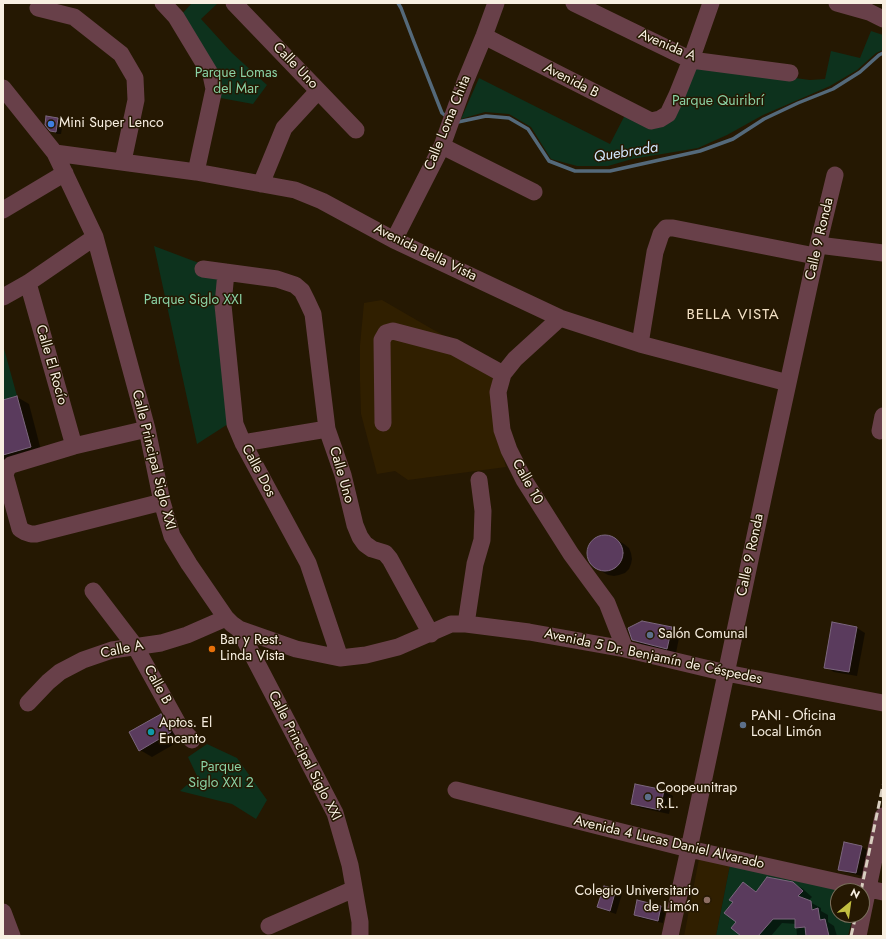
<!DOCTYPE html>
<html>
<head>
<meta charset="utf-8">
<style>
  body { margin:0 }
  #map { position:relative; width:886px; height:939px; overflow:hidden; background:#251802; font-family:Jost,sans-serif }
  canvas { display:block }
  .frame { position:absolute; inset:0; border:4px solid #f8efe1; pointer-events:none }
  .north { position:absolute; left:830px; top:883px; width:40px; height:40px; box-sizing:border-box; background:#251802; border:1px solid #796e5b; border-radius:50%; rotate:29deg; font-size:11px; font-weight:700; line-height:16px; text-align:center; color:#f8efe1 }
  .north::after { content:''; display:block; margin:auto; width:14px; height:18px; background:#c1be40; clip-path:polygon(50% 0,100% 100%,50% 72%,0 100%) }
</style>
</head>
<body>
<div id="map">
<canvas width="886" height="939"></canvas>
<div class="frame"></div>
<div class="north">N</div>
</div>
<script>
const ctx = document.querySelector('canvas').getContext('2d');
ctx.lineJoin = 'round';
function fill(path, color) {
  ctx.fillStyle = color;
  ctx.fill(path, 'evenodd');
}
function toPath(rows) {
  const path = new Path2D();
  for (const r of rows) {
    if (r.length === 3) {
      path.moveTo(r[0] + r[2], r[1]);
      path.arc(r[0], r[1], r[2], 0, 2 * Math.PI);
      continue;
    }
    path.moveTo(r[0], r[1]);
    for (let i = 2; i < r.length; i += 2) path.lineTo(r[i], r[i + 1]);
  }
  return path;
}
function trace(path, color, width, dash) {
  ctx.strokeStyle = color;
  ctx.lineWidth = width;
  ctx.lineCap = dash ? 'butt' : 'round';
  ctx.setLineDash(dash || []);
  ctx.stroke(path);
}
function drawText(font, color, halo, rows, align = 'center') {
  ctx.font = font + ' Jost,sans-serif';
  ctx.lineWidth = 3;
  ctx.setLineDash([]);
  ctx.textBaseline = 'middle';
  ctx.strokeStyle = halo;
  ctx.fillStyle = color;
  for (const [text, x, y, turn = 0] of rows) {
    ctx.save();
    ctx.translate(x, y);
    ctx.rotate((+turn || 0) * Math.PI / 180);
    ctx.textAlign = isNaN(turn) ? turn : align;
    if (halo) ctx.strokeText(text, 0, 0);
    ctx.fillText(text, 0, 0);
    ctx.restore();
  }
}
fill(toPath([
  [382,300,432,329,501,367,497,436,506,467,408,480,395,471,377,474,361,414,360,381,360,345,364,303],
  [699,859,730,865,716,936,684,936]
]), '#301f00');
fill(toPath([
  [192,3,218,3,201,19,232,53,267,85,253,104,215,97,180,16],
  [871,31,883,35,883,50,876,53,857,70,830,86,763,115,727,135,698,148,632,159,608,166,577,166,551,159,531,127,509,114,485,112,461,119,479,78,610,144,625,115,654,126,697,65,810,80,825,79,831,51,860,58],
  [154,246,199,263,221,279,228,424,197,444],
  [3,345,17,396,3,400],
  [207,744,237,758,267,800,256,819,232,804,180,791,197,776,188,757],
  [730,865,856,891,838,891,838,915,853,915,848,936,716,936]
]), '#0d321d');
fill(toPath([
  [58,119,63,122,61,134,57,134,51,130],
  [17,397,29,404,42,454,3,463,3,401],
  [603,536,609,536,615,539,624,544,629,548,631,553,632,559,631,564,629,569,625,573,619,575,614,576,608,575,594,567,589,560,587,550,589,545,593,540,598,537],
  [671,628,680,633,676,653,642,645,633,640],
  [857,628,865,633,857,676,834,672,825,667],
  [161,715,173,722,183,739,152,757,140,750],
  [636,785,664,791,673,796,669,814,641,808,632,803],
  [862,847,867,850,862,876,845,872,839,869],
  [793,883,803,889,812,897,808,901,821,908,821,911,828,915,828,922,834,926,837,936,797,936,796,924,782,923,771,936,743,936,737,922,752,889,757,892],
  [605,887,616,890,622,894,616,914,604,910,599,907],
  [661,906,666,910,663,923,640,918,635,914]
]), '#0007');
trace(toPath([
  [398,3,401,8,414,42,442,113,447,117],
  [456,121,458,122,486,116,509,118,528,129,549,161,575,171,610,171,700,151,733,139,764,119,798,103,833,89,860,72,879,55,883,53]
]), '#54697a', 3.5);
const building = toPath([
  [46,116,58,118,56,132,50,131,45,125,46,116],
  [17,396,31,447,3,455,3,400,17,396],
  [605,553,18],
  [642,621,672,627,667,649,632,640,628,628,642,621],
  [832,622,857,627,849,672,824,668,832,622],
  [161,714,171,732,139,751,129,732,161,714],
  [635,784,664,790,660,810,631,804,635,784],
  [844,842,862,846,856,873,838,870,844,842],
  [767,877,793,882,803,891,798,896,811,901,812,910,818,908,820,920,825,919,829,936,806,936,805,927,795,928,795,919,773,919,758,936,741,936,731,928,736,922,724,913,733,902,729,900,743,882,756,892,767,877],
  [604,886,616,889,610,911,597,907,604,886],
  [637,900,661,906,658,921,634,915,637,900]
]);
fill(building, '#5a3b5d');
trace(building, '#7b667d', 1);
trace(toPath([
  [163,3,176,17,211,75,214,89,196,172],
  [234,3,356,130],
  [574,3,691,60,790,73],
  [837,3,869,12,883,19],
  [38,8,74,17,121,54,135,78,136,100,123,161],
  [484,36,651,121,660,119,668,114,677,95,691,60,711,3],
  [3,88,55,153,95,237,147,429,162,502,172,536,189,564,226,618,232,624,239,629,335,813,350,865,360,922,360,936],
  [442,146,534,192],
  [55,153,196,172,295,190,322,201,394,240,560,318,640,344,788,383],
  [261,184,284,128,318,91],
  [3,210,65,173],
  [394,240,442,146,465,82,484,36,496,3],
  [818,245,883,253],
  [203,269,277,279,295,285,302,291,307,301,313,314,327,429,343,475,355,525,360,537,365,544,372,549,385,553,390,559,431,634],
  [226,272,223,305,235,424,243,443,308,563,340,658],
  [28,283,74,446],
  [3,297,28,283,95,237],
  [560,318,515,359,503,374,498,392,502,430,509,450,524,480,571,554,607,603,625,649],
  [640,344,655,252,661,234,666,228,673,228,815,256],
  [383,423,382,340,386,333,393,331,454,347,503,374],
  [147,429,74,446,11,465,7,469,5,475,20,529,25,532,31,534,36,534,162,502],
  [880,431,883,416],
  [243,443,327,429],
  [93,591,135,646,181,729,192,740],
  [466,624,475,564,482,540,483,511,479,480],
  [239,629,296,649,340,658,366,655,398,647,451,624,466,624,529,632,625,649,726,673,883,703],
  [28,703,48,682,60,672,83,660,112,650,161,643,187,635,226,618],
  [456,790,689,849,883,892],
  [3,912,12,936],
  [269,926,354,889],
  [670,936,689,849,765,489,818,245,835,175],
  [858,936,883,816]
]), '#684049', 17);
trace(toPath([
  [861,891,883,785],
  [851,936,856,915]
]), '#d8cebf', 3, [8, 4]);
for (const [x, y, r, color] of [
  [51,124,4,"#3f7fe0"],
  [650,635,4,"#5c6f8a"],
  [212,649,4,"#e8710a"],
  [743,725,4,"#5c6f8a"],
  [151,732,4,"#0f9aa8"],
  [648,797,4,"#5c6f8a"],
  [707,900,4,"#8d6e63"]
]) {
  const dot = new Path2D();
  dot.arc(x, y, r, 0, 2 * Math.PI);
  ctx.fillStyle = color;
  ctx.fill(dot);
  trace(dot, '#251802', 1.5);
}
drawText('14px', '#f8efe1', '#251802', [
  ["Avenida A",667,46,23],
  ["Calle Uno",295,66,46],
  ["Avenida B",571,81,27],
  ["Calle Loma Chita",448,123,-68],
  ["Calle 9 Ronda",820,239,-77],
  ["Avenida Bella Vista",425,253,26],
  ["Calle El Rocío",51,365,74],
  ["Calle Principal Siglo XXI",153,460,76],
  ["Calle Dos",258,471,62],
  ["Calle Uno",341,475,74],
  ["Calle 10",527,482,61],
  ["Calle 9 Ronda",751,555,-78],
  ["Calle A",122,650,-12],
  ["Avenida 5 Dr. Benjamín de Céspedes",653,657,12],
  ["Calle B",157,685,61],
  ["Calle Principal Siglo XXI",304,756,63],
  ["Avenida 4 Lucas Daniel Alvarado",669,843,13]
]);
drawText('14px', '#8ad2a5', '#251802', [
  ["Parque Lomas",236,74],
  ["del Mar",236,90],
  ["Parque Quiribrí",718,102],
  ["Parque Siglo XXI",193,301],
  ["Parque",221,768],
  ["Siglo XXI 2",221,784]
]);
drawText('14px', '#f8efe1', '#251802', [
  ["Mini Super Lenco",59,124],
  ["Salón Comunal",658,635],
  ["Bar y Rest.",220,641],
  ["Linda Vista",220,657],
  ["PANI - Oficina",751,717],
  ["Local Limón",751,733],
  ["Aptos. El",159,724],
  ["Encanto",159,740],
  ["Coopeunitrap",656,789],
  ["R.L.",656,805],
  ["Colegio Universitario",699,892,"right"],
  ["de Limón",699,908,"right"]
], 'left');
drawText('italic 15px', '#cfe5fc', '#251802', [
  ["Quebrada",626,153,-9]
]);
ctx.letterSpacing = '1px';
drawText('15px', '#f3e1c5', '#251802', [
  ["BELLA VISTA",733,315]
]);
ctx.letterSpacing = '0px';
</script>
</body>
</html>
